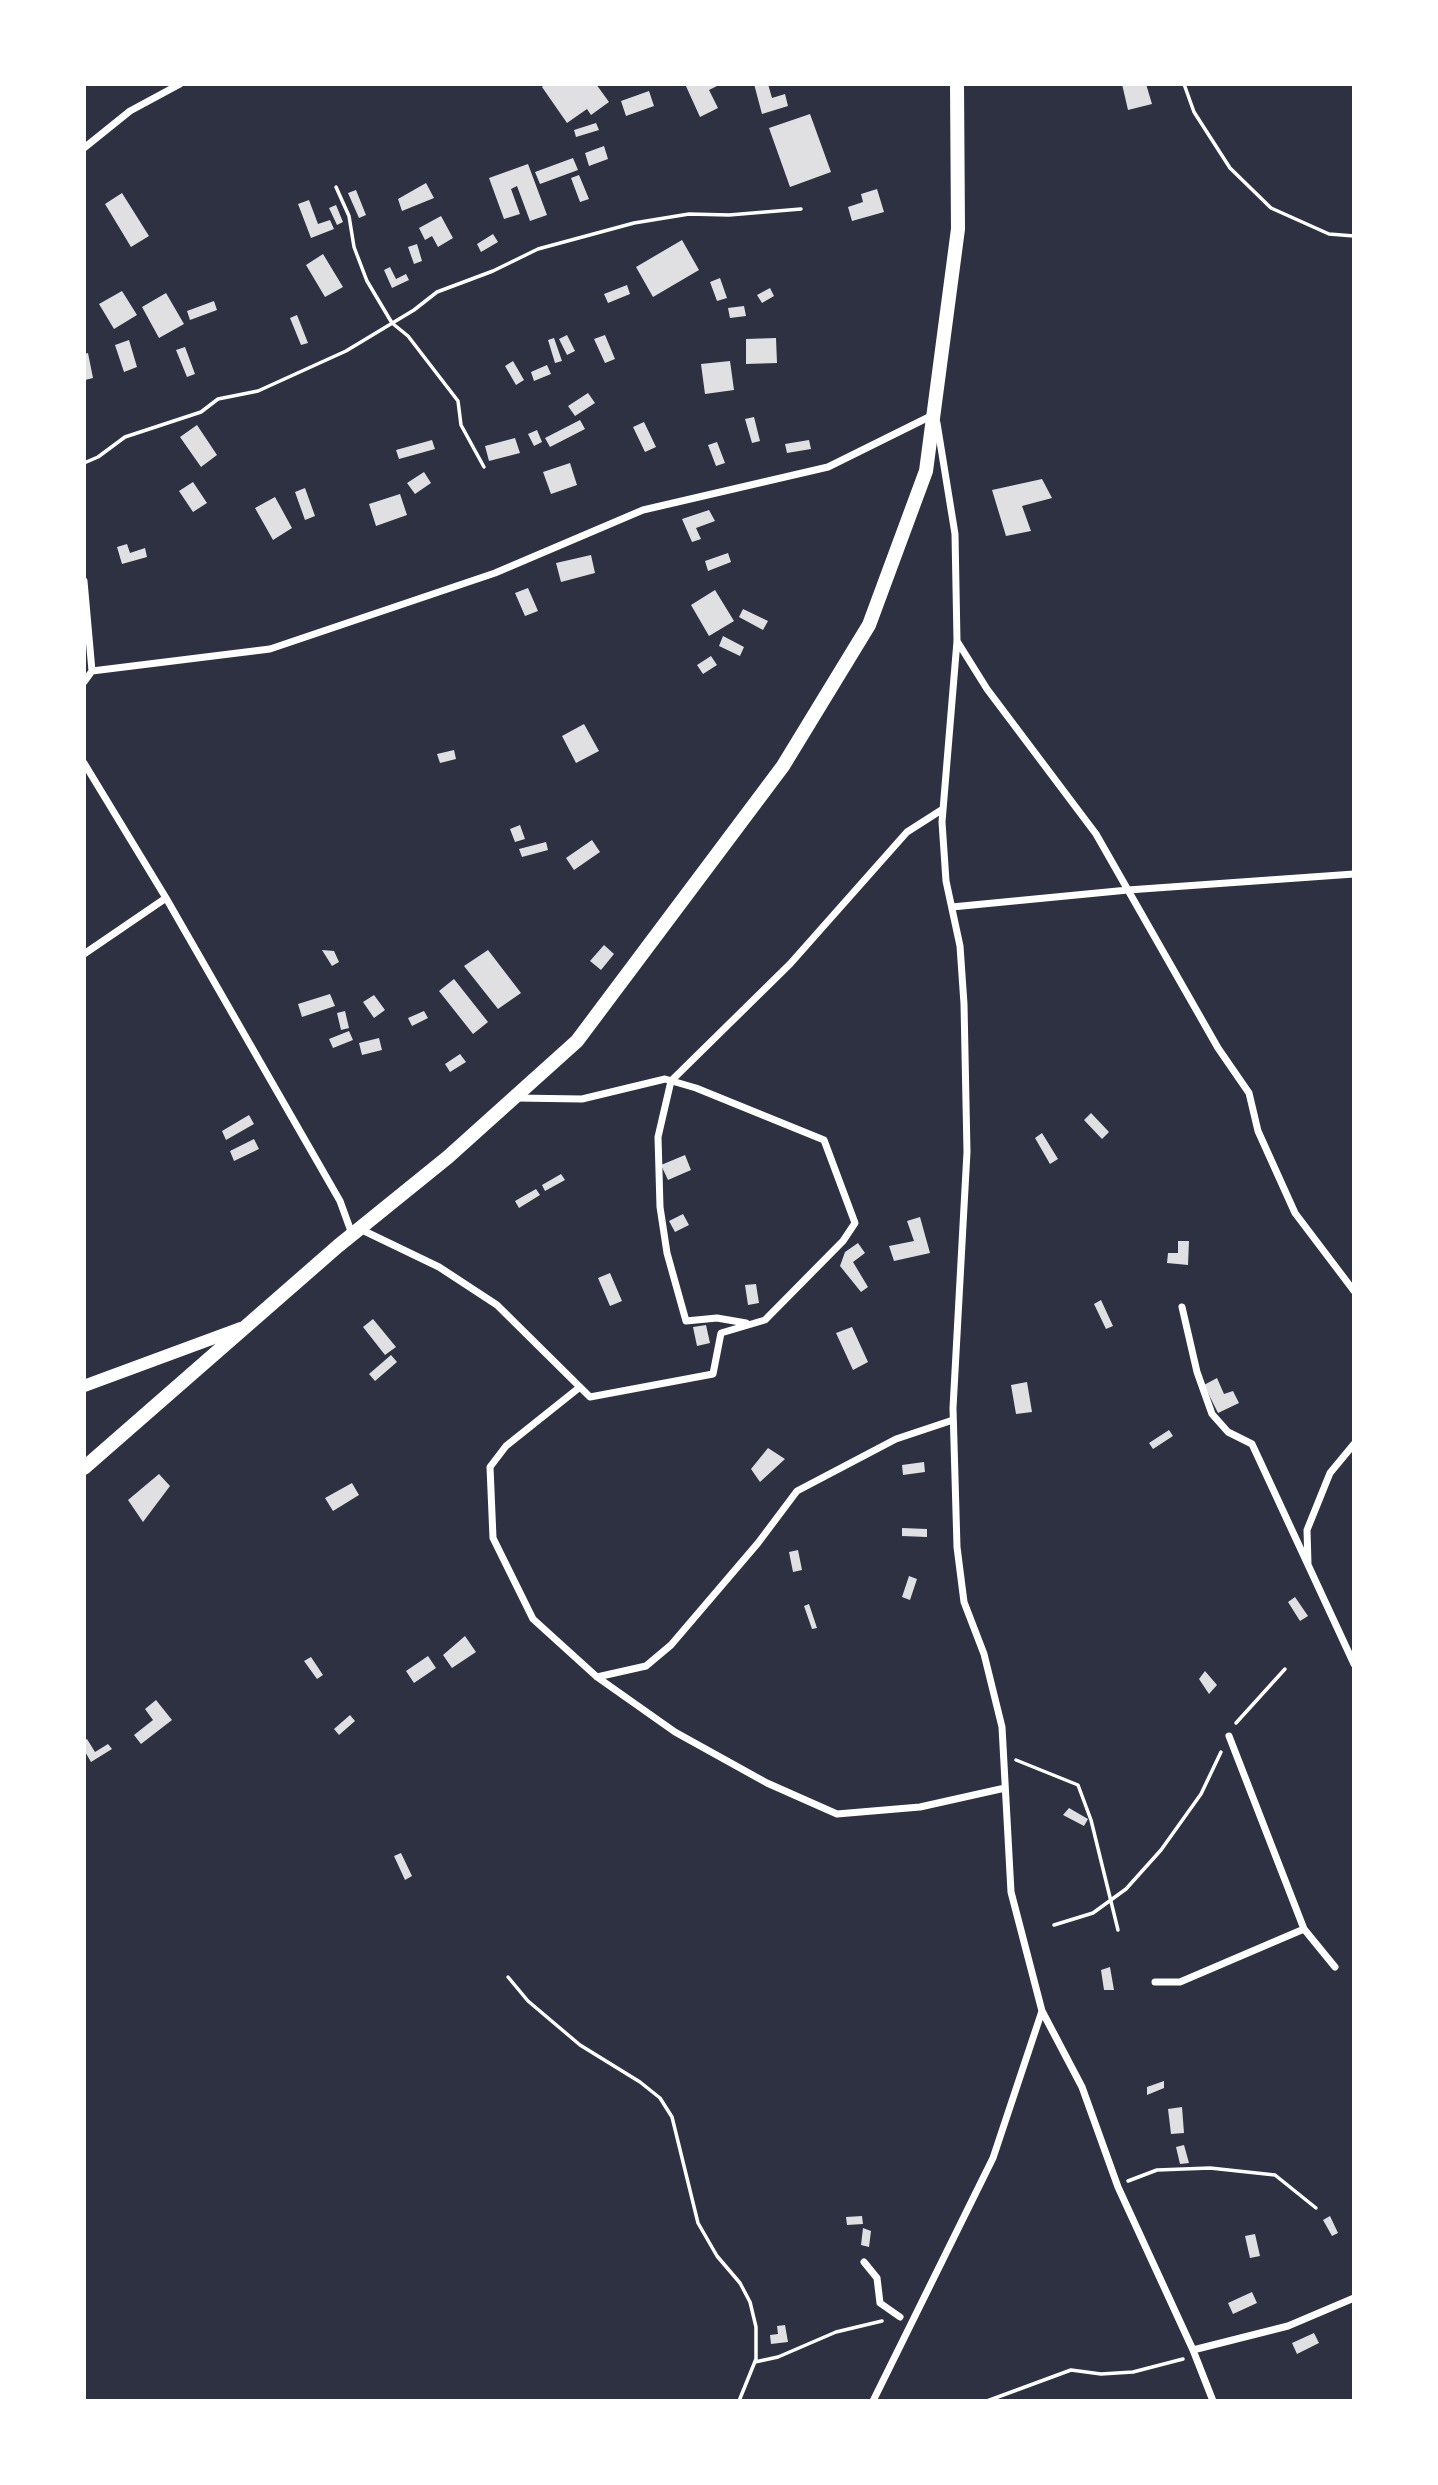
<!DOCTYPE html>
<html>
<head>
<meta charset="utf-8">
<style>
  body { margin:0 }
  #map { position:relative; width:1438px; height:2485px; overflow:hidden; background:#2d3142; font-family:Karla,sans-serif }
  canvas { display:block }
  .frame { position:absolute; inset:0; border:86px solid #fff; pointer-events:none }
</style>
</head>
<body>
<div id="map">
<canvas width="1438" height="2485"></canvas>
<div class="frame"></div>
</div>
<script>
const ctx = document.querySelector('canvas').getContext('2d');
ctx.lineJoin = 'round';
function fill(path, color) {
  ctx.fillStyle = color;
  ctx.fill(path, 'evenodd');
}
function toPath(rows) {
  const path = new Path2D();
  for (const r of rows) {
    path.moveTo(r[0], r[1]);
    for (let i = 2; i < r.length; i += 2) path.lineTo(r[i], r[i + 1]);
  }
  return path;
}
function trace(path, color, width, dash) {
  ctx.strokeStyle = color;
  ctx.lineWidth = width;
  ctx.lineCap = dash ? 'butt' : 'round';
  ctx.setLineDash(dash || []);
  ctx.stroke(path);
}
fill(toPath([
  [545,84,596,84,609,102,591,115,587,109,567,123,542,87],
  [685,84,721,84,709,90,718,108,700,117],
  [754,84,768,84,772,98,785,94,788,106,762,114],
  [1122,84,1146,84,1152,104,1128,110],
  [649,91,654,106,626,116,621,101],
  [810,114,831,172,790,187,769,128],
  [596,123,599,130,576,137,574,130],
  [604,146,608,159,589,166,585,153],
  [573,158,578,170,540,184,535,172],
  [528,164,547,215,530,221,517,186,511,189,520,214,504,219,489,178],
  [579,175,589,199,580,202,571,178],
  [426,183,434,198,402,211,398,199],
  [877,189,884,212,852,221,848,207,863,202,861,194],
  [356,190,366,215,359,218,348,193],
  [122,193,149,236,131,247,105,204],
  [309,200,318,224,330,220,334,229,311,238,298,204],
  [336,205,343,222,337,225,329,208],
  [441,216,453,238,438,247,432,236,425,240,419,228],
  [493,234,498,242,481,252,477,244],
  [682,240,699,270,653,297,636,267],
  [417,244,422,261,414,264,408,247],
  [323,254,343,287,325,297,306,265],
  [390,267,396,279,406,274,409,280,392,288,384,270],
  [720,278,727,298,717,301,710,282],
  [627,285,630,294,608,303,604,294],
  [770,288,774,296,762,303,757,295],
  [122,291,137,315,114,329,99,304],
  [166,293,184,324,159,338,142,307],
  [214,301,217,310,190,320,187,311],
  [744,306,746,316,730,318,728,308],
  [297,315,308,343,301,345,290,318],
  [567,335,575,351,567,355,559,339],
  [605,335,615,359,605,363,594,339],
  [554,338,562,361,555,363,548,340],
  [776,338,777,363,746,364,746,339],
  [129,340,137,367,124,372,115,345],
  [185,347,195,374,187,377,176,350],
  [88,353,93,378,85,380,84,354],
  [513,361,524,380,516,385,505,366],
  [730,361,734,390,705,394,701,364],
  [547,365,551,374,534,381,531,372],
  [588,393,595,403,575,416,568,406],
  [754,417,760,441,752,443,745,419],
  [580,420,585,429,550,447,545,438],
  [644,422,656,447,645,452,633,427],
  [197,425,217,455,201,467,180,437],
  [537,430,542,442,534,446,528,434],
  [515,438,520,453,489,461,485,446],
  [432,440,435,449,399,459,396,450],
  [809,440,811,449,787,453,785,444],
  [717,442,725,463,716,466,708,445],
  [570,463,577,485,551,494,543,472],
  [424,472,431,483,415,494,407,483],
  [1042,479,1052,498,1022,506,1031,531,1006,536,992,490],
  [193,482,207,503,193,512,179,491],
  [305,488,315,516,305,520,295,492],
  [400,494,407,515,376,526,369,504],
  [275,497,292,528,273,540,255,508],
  [709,510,715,521,696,528,701,539,692,542,682,519],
  [127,544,130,553,145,548,147,557,122,564,117,547],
  [728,553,731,562,708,571,705,561],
  [591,555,595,573,561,582,556,563],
  [528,588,538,611,525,616,515,593],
  [715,590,734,621,709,636,691,605],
  [743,609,768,621,763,630,739,617],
  [723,636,744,647,740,656,719,646],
  [711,656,717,665,703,674,697,665],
  [584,724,599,751,576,763,562,736],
  [454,750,456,759,440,763,437,754],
  [520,825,525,839,515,842,510,829],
  [592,840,600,852,574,870,566,858],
  [546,842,548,850,522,857,519,849],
  [604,945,614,954,601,970,590,961],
  [322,950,334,951,339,962,332,966],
  [488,950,521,993,498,1009,464,966],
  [454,979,488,1022,473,1034,439,991],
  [330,994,335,1006,302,1017,298,1004],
  [374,995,385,1010,374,1018,363,1002],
  [345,1011,349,1028,341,1030,337,1013],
  [424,1011,428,1018,412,1026,408,1018],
  [349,1031,353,1040,333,1048,329,1039],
  [379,1038,382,1050,362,1055,359,1043],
  [460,1054,466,1062,450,1072,445,1064],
  [1091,1113,1109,1132,1102,1139,1084,1120],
  [249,1115,254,1124,226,1140,222,1131],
  [1042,1133,1058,1159,1050,1164,1035,1138],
  [254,1139,259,1149,234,1161,230,1151],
  [685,1155,691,1170,668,1180,661,1165],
  [561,1174,565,1180,545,1191,542,1185],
  [536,1189,540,1195,519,1208,515,1201],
  [683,1214,689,1225,675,1232,669,1221],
  [920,1217,930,1253,894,1261,889,1246,914,1241,907,1221],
  [1178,1241,1189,1241,1188,1265,1167,1263,1168,1253,1178,1253],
  [858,1243,865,1253,853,1262,868,1287,861,1292,840,1266,845,1252],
  [610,1273,622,1301,610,1306,598,1278],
  [756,1284,759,1303,748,1305,745,1285],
  [1101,1300,1113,1326,1106,1329,1094,1304],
  [373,1319,396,1347,385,1355,363,1327],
  [706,1325,710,1343,697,1346,693,1327],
  [852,1327,868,1362,853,1370,836,1333],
  [391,1355,397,1362,375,1381,369,1374],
  [1217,1378,1224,1394,1233,1391,1239,1403,1218,1413,1204,1385],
  [1027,1382,1032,1412,1016,1414,1011,1385],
  [1169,1430,1173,1436,1153,1449,1149,1443],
  [768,1448,785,1459,760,1482,751,1469],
  [924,1462,925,1472,903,1475,902,1465],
  [159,1474,170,1486,143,1522,128,1500],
  [352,1483,359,1495,333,1511,325,1498],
  [902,1528,927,1529,927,1537,902,1536],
  [798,1550,802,1570,793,1572,789,1552],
  [909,1576,917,1579,910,1600,902,1597],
  [1295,1597,1308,1616,1300,1621,1288,1602],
  [809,1604,817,1628,812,1629,804,1606],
  [465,1636,476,1652,452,1668,443,1655],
  [428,1656,436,1668,414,1683,406,1671],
  [311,1657,323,1675,317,1679,304,1661],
  [1205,1671,1217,1685,1209,1694,1199,1679],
  [156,1700,172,1720,141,1744,134,1735,153,1720,145,1709],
  [350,1715,355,1721,339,1735,334,1729],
  [87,1739,95,1752,108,1744,112,1749,91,1762,84,1750,84,1741],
  [1069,1808,1088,1819,1084,1826,1063,1815],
  [401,1853,412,1876,405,1880,394,1856],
  [1110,1967,1114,1990,1104,1990,1101,1970],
  [1164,2081,1164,2088,1147,2095,1147,2087],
  [1182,2107,1184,2133,1171,2134,1168,2109],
  [1184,2145,1189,2163,1180,2164,1176,2147],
  [862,2216,863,2224,847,2225,846,2217],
  [1330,2216,1338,2233,1332,2236,1323,2220],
  [863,2228,871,2231,869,2247,861,2245],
  [1255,2234,1260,2256,1250,2258,1245,2236],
  [1252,2292,1257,2303,1233,2314,1228,2303],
  [785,2325,788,2342,771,2344,770,2335,778,2334,777,2326],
  [1314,2333,1319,2343,1297,2354,1292,2343]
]), '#e0e0e3');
trace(toPath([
  [1184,84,1194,112,1230,168,1271,208,1329,234,1354,236],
  [336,187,349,216,354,247,367,281,392,323,408,336,458,401,461,425,484,467],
  [84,463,98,457,125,437,201,412,218,399,258,391,346,351,414,310,437,292,493,271,538,249,634,223,689,214,729,215,801,209],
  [1236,1723,1285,1669],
  [1016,1760,1078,1785,1091,1820,1118,1930],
  [1054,1925,1093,1913,1126,1889,1161,1850,1201,1794,1221,1752],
  [508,1977,528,2001,580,2045,640,2082,660,2098,672,2117,698,2223,717,2256,740,2283,750,2302,756,2327,756,2359,739,2401],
  [1128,2181,1157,2170,1210,2168,1275,2175,1316,2208],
  [755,2362,778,2357,836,2332,882,2321],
  [987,2401,1071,2370,1101,2374,1133,2372,1183,2359]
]), '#fff', 3.5);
trace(toPath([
  [84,148,130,111,180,84],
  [937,423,955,534,957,641,942,822,946,881,960,946,964,1004,967,1152,953,1408,957,1547,964,1602,984,1654,1002,1727,1011,1892,1042,2011,1082,2087,1118,2187,1193,2350,1213,2401],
  [84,581,92,671],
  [957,641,987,689,1096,834,1218,1048,1249,1093,1258,1131,1295,1213,1354,1291],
  [84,682,92,671,270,649,495,573,643,510,828,467,933,415],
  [84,763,166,898,340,1201,352,1234],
  [952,907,1128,890,1354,874],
  [84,954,166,898],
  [360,1229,439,1267,497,1305,590,1397,713,1374,721,1333,765,1320,843,1241,855,1223,824,1140,696,1088,665,1079,582,1099,516,1098],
  [1182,1307,1197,1372,1212,1414,1228,1432,1252,1444,1354,1664],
  [746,1323,717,1318,686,1321,667,1253,660,1207,658,1137,671,1081,790,964,907,832,943,809],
  [580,1387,506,1446,490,1467,493,1538,533,1619,597,1677,675,1732,767,1783,837,1814,920,1807,1005,1788],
  [1308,1564,1307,1530,1330,1473,1354,1444],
  [597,1677,646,1666,671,1645,758,1543,797,1491,896,1439,953,1420],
  [1229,1736,1304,1929,1335,1967],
  [1155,1982,1180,1982,1304,1929],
  [864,2262,877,2278,880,2303,900,2317],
  [1193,2350,1288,2326,1354,2298],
  [873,2401,993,2158,1042,2011]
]), '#fff', 7);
trace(toPath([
  [84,1386,241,1328]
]), '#fff', 12);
trace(toPath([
  [84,1468,338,1246,448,1157,577,1041,783,766,869,625,926,471,958,229,957,84]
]), '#fff', 14);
</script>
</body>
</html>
